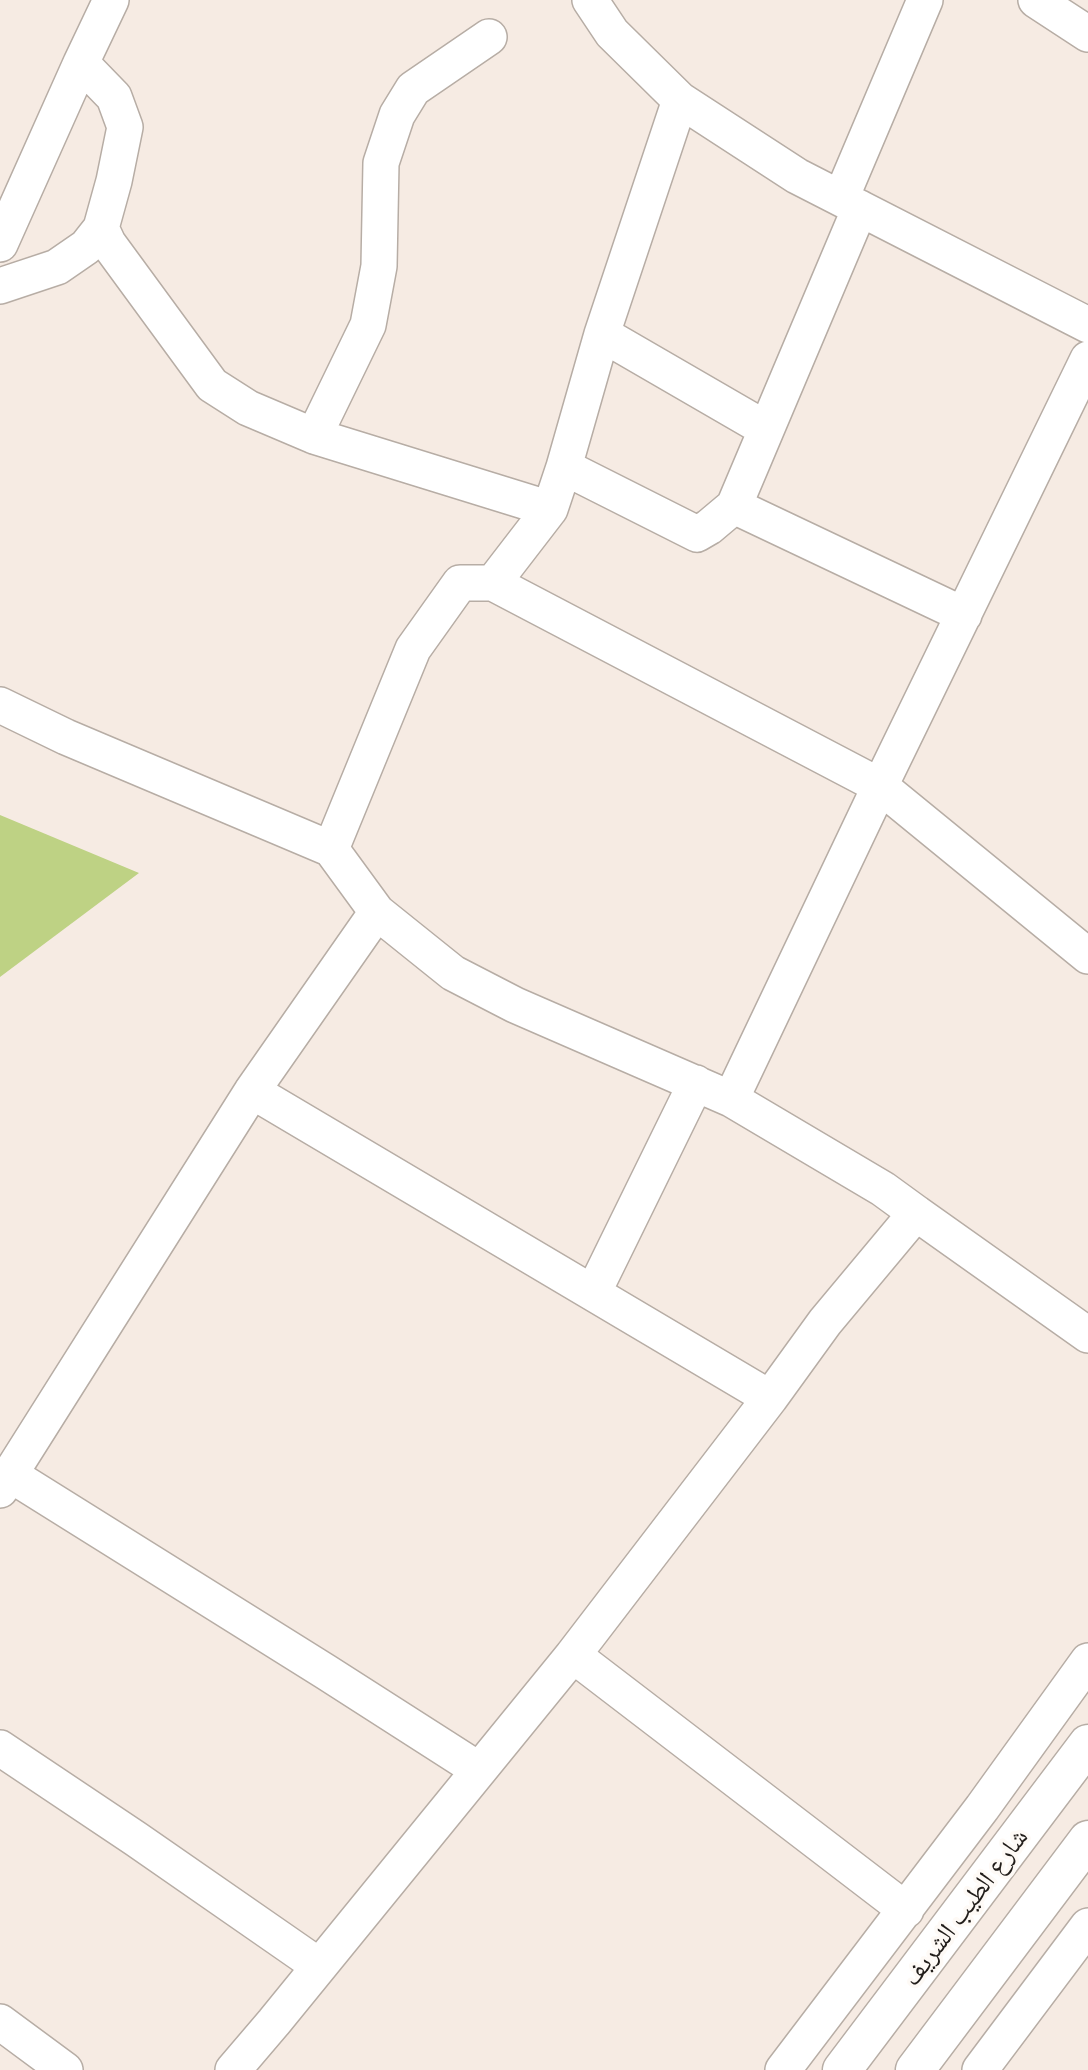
<!DOCTYPE html>
<html>
<head>
<meta charset="utf-8">
<style>
  body { margin:0 }
  canvas { display:block; background:#f6ebe3 }
</style>
</head>
<body>
<canvas width="1088" height="2070"></canvas>
<script>
const ctx = document.querySelector('canvas').getContext('2d');
ctx.lineJoin = 'round';
function fill(path, color) {
  ctx.fillStyle = color;
  ctx.fill(path, 'evenodd');
}
function toPath(rows) {
  const path = new Path2D();
  for (const r of rows) {
    path.moveTo(r[0], r[1]);
    for (let i = 2; i < r.length; i += 2) path.lineTo(r[i], r[i + 1]);
  }
  return path;
}
function trace(path, color, width, dash) {
  ctx.strokeStyle = color;
  ctx.lineWidth = width;
  ctx.lineCap = dash ? 'butt' : 'round';
  ctx.setLineDash(dash || []);
  ctx.stroke(path);
}
function drawText(font, color, halo, rows, align = 'center') {
  ctx.font = font + ' "Exo 2","Noto Naskh Arabic",sans-serif';
  ctx.lineWidth = 7;
  ctx.setLineDash([]);
  ctx.textBaseline = 'middle';
  ctx.strokeStyle = halo;
  ctx.fillStyle = color;
  for (const [text, x, y, turn = 0] of rows) {
    ctx.save();
    ctx.translate(x, y);
    ctx.rotate((+turn || 0) * Math.PI / 180);
    ctx.textAlign = isNaN(turn) ? turn : align;
    if (halo) ctx.strokeText(text, 0, 0);
    ctx.fillText(text, 0, 0);
    ctx.restore();
  }
}
fill(toPath([
  [0,815,139,873,0,977]
]), '#bed284');
const minor = toPath([
  [590,0,612,33,680,100,797,176,1088,325],
  [1036,0,1088,34],
  [81,63,114,97,125,127,114,181,101,228,108,243,212,385,248,408,314,436,550,509],
  [680,100,602,334,564,467,550,509,493,583,880,786,1088,956],
  [841,198,925,0],
  [0,244,81,63,111,0],
  [0,286,57,267,86,247,101,228],
  [602,334,766,429],
  [314,436,368,325,379,266,381,163,397,115,413,89,489,37],
  [564,467,697,534,709,527,734,506,860,208],
  [734,506,964,615],
  [493,583,460,583,413,649,331,849,377,912,453,973,515,1005,731,1099,880,786,1088,359],
  [0,705,66,737,331,849],
  [252,1091,770,1398],
  [916,1213,1088,1335],
  [593,1293,696,1083],
  [0,1477,11,1475,326,1672,479,1770],
  [0,1490,252,1091,377,912],
  [573,1655,906,1910],
  [0,1748,136,1839,319,1966],
  [0,2022,65,2070],
  [233,2070,274,2022,573,1655,770,1398,825,1322,916,1213,883,1189,731,1099],
  [783,2070,982,1808,1088,1661],
  [980,2070,1088,1926]
]);
const major = toPath([
  [842,2070,1088,1744],
  [915,2070,1088,1840]
]);
trace(minor, '#b7ada5', 38);
trace(major, '#b7ada5', 41);
trace(minor, '#fff', 35);
trace(major, '#fff', 38);
drawText('26px', '#211d1a', '#fefaf6', [
  ["شارع الطيب الشريف",965,1907,-53]
]);
</script>
</body>
</html>
